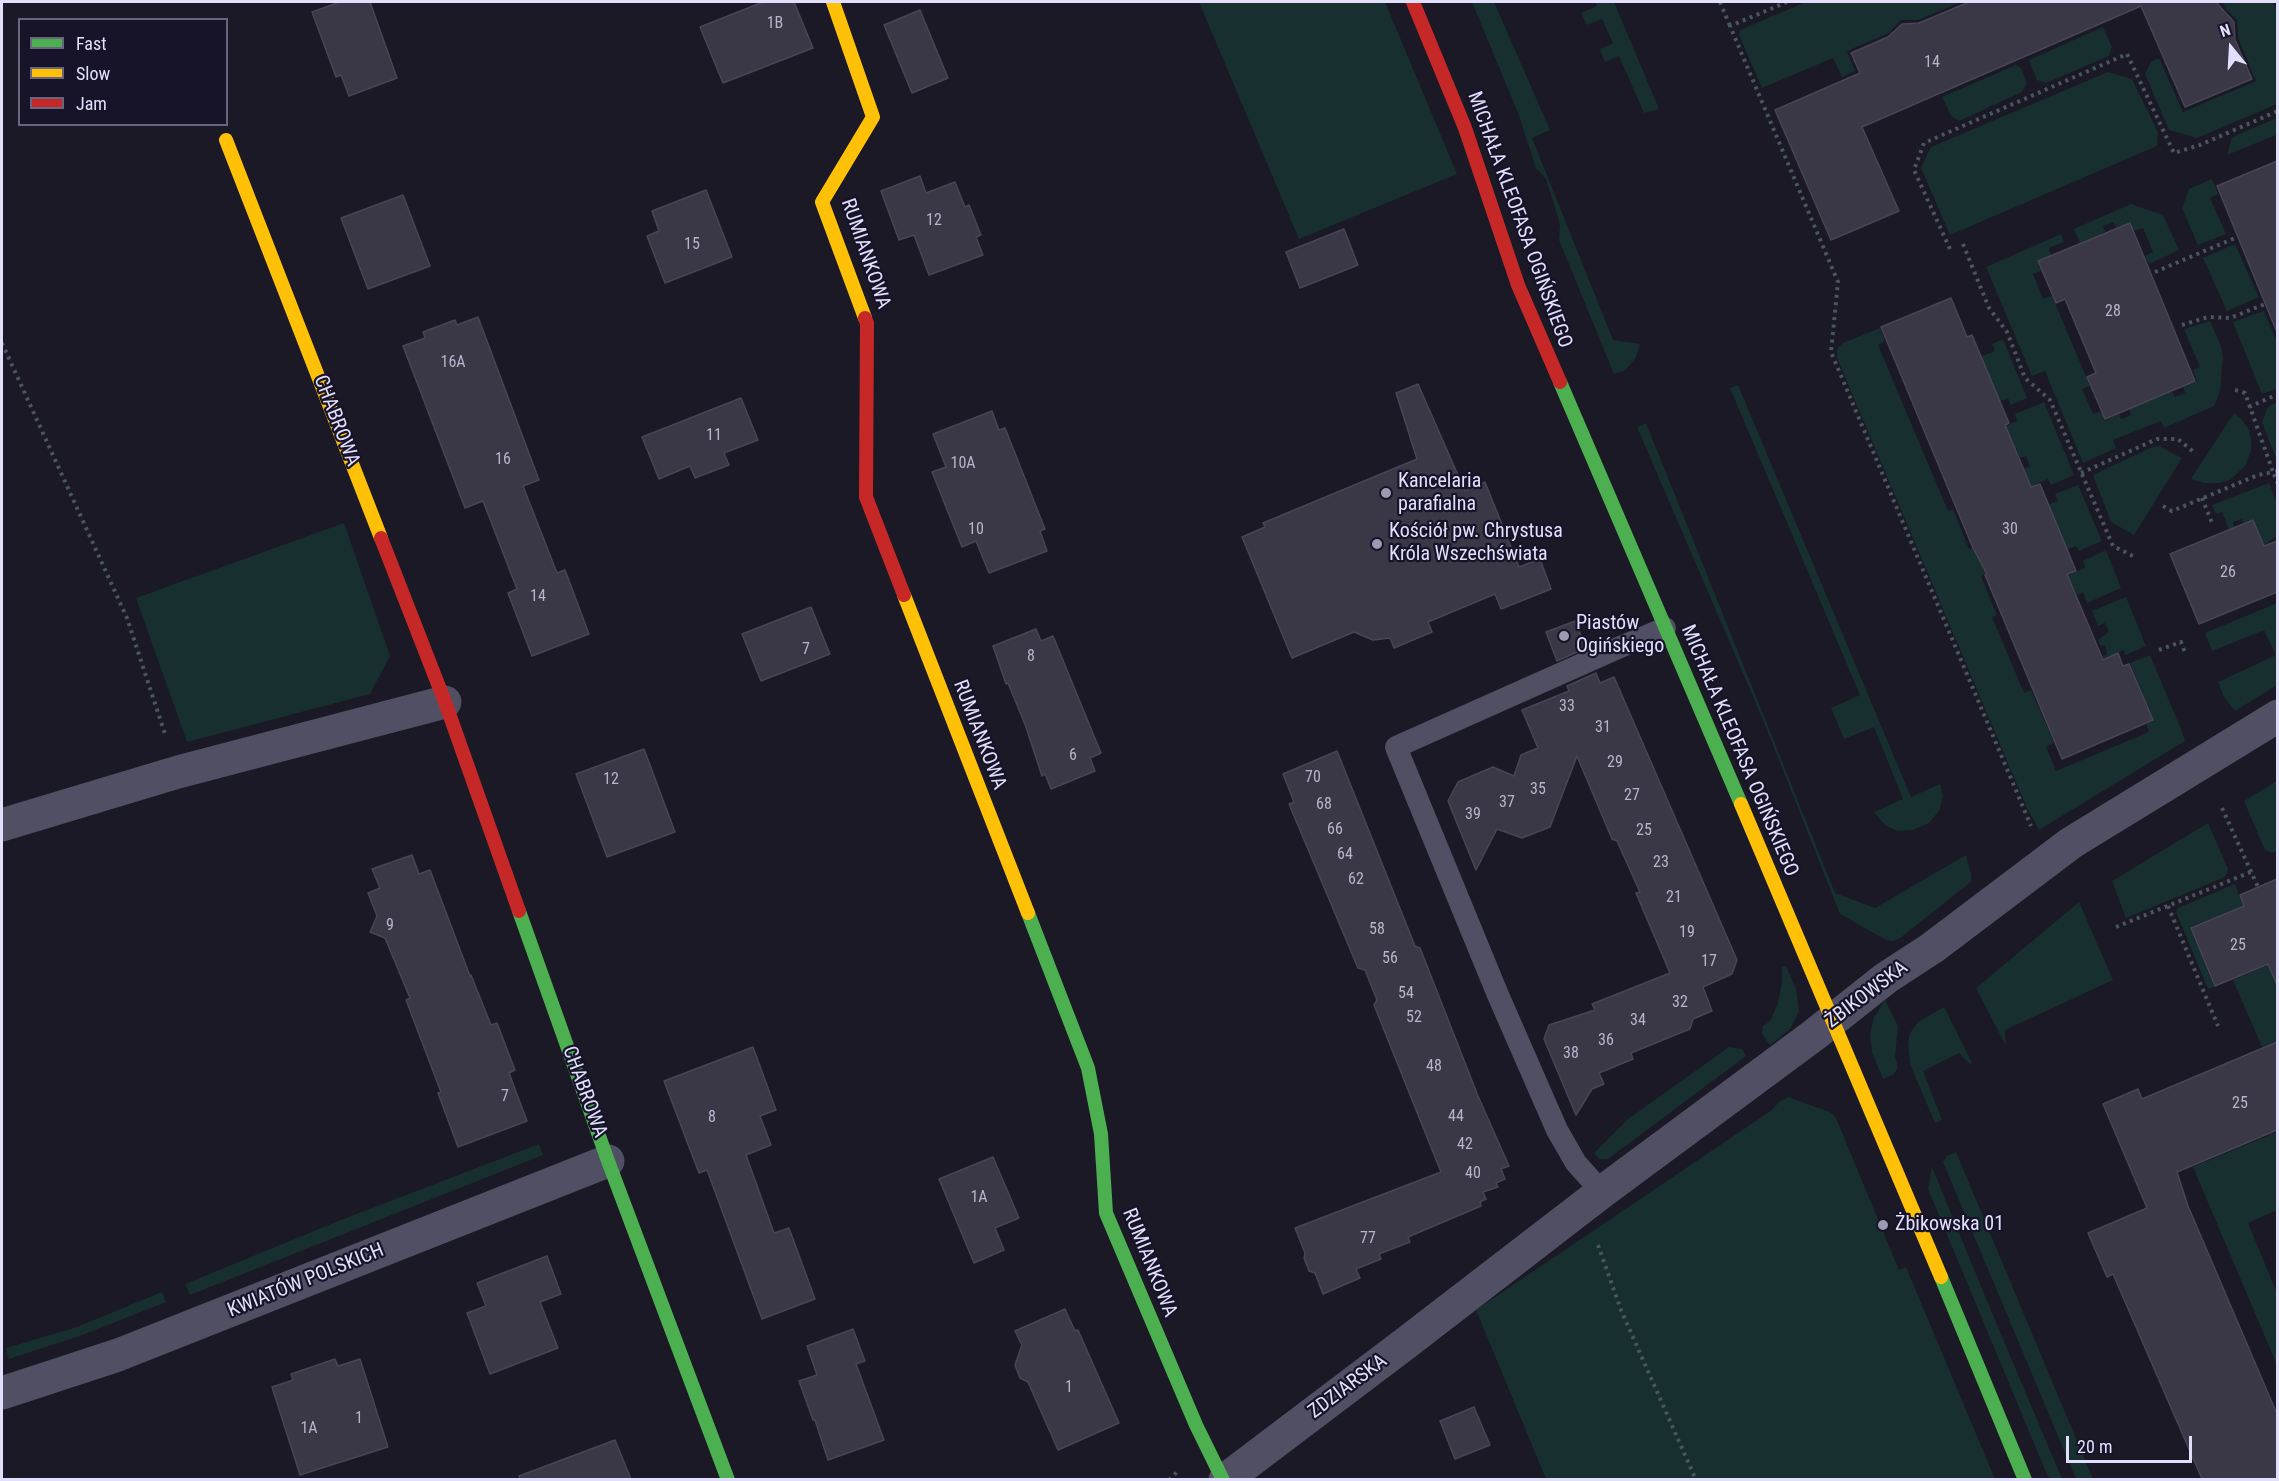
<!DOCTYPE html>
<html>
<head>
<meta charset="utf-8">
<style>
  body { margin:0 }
  #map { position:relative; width:2279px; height:1481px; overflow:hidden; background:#1a1925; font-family:"Roboto Condensed",sans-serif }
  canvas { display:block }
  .frame { position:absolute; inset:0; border:3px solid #e1dffc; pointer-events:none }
  .legend { position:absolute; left:18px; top:18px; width:210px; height:108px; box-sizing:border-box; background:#17142a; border:2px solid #68657e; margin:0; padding:8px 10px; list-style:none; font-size:18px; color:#e1dffc }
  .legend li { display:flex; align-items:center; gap:12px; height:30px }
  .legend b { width:30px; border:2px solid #68657e }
  .north { position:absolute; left:2201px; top:18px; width:60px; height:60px; -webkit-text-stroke:4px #17142a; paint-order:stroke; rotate:342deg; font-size:16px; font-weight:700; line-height:24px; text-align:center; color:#e1dffc }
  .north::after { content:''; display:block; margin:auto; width:21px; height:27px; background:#e1dffc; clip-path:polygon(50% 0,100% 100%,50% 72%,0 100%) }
  .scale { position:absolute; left:2066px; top:1436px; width:126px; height:27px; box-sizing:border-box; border:3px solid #e1dffc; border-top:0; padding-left:8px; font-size:18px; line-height:21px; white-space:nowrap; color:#e1dffc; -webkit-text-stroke:4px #17142a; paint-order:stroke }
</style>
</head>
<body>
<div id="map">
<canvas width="2279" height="1481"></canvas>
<div class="frame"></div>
<ul class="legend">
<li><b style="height:8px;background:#4caf50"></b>Fast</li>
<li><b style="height:8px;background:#ffc107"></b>Slow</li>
<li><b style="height:8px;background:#c62828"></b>Jam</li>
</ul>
<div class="north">N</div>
<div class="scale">20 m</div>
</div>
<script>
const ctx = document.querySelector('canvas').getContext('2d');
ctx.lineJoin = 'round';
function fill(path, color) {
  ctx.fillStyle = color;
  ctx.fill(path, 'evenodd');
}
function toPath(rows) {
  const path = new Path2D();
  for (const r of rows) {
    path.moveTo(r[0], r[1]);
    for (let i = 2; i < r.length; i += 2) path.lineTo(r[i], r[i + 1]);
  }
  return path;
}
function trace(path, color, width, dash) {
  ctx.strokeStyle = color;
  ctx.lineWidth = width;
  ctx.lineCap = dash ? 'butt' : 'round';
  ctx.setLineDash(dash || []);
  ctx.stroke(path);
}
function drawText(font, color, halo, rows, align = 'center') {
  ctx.font = font + ' "Roboto Condensed",sans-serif';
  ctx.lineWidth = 4.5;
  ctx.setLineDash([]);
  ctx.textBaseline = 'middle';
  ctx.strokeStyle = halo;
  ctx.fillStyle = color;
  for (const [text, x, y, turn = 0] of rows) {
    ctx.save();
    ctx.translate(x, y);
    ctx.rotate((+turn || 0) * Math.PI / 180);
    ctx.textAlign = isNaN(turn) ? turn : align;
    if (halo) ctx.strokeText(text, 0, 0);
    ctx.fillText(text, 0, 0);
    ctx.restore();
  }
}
fill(toPath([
  [1199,2,1385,2,1457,174,1299,239],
  [1472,2,1494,2,1550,130,1532,138,1613,340,1640,344,1636,357,1630,365,1624,371,1614,374,1559,240,1560,224,1546,179,1536,168,1518,113],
  [1595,2,1614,2,1659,109,1644,113,1619,56,1605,62,1600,49,1613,43,1602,19,1587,25,1581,13,1597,6],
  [1806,2,1961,2,1918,20,1901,20,1889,33,1847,51,1855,71,1842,77,1833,58,1762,88,1739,35,1740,30],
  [2222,2,2273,2,2278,12,2277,104,2197,138,2169,130,2145,74,2151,62,2159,58,2183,112,2256,81,2238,38,2237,20,2225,8],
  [2103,27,2112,47,2109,56,2046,83,2037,80,2029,60],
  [2016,65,2021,68,2027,84,2022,92,1959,121,1951,116,1942,97],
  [2108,72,2132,79,2158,132,2157,146,1950,235,1921,168,1931,147],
  [2277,118,2277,138,2276,135,2227,155,2232,137],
  [2212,179,2218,194,2210,198,2226,234,2198,245,2182,208,2189,189],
  [2131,204,2163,215,2179,250,2149,264,2145,256,2153,252,2143,228,2134,231,2130,222,2116,228,2113,222,2103,226,2105,232,2080,243,2074,229],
  [2061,234,2064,242,2049,248,2051,255,2037,261,2041,271,2033,274,2043,299,2052,296,2090,386,2082,389,2093,414,2101,411,2105,421,2119,414,2121,419,2131,415,2129,409,2172,392,2175,397,2185,393,2183,387,2197,381,2193,370,2200,367,2184,329,2210,321,2221,346,2223,357,2220,391,2214,406,2164,428,2161,421,2113,440,2116,448,2083,463,2045,371,2032,376,1986,267],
  [2235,244,2259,297,2227,311,2203,258],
  [2264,311,2277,342,2278,388,2262,394,2233,322],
  [1880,328,1885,341,1878,345,1948,511,1953,509,1969,549,1977,546,1988,572,1981,576,1997,615,1992,617,2024,693,2031,690,2054,743,2046,747,2056,771,2149,732,2146,724,2154,721,2130,663,2150,655,2181,729,2185,741,2039,830,2027,808,1837,358,1837,348,1843,343],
  [2003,339,2027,398,2011,405,2008,398,1991,405,1972,360,1995,351,1992,344],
  [1738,385,1911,797,1940,784,1943,797,1939,811,1929,823,1913,830,1898,831,1891,828,1885,825,1874,812,1903,799,1874,727,1844,739,1831,708,1860,695,1730,388],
  [2044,402,2074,475,2051,485,2048,479,2031,486,2023,469,2030,466,2026,456,2020,458,2016,448,2010,450,2001,428,2017,421,2015,414],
  [2277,402,2277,461,2262,422,2268,407],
  [2234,413,2242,420,2249,430,2251,439,2251,451,2245,466,2230,480,2220,483,2204,483,2191,479],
  [1646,423,1835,893,1875,908,1966,855,1971,874,1971,882,1900,938,1893,941,1886,940,1840,914,1764,722,1637,427],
  [2159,446,2182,458,2134,535,2111,522,2093,475,2150,448],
  [2269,483,2277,503,2277,536,2264,545,2253,519,2243,523,2242,519,2233,522,2234,527,2229,529,2222,512,2216,514,2212,505],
  [2078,485,2102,541,2079,551,2076,546,2059,553,2046,505,2058,501,2055,494],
  [344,523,390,656,370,694,187,742,136,598],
  [2106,550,2121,588,2087,603,2083,592,2077,595,2068,575,2085,568,2083,561],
  [2126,597,2146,646,2126,655,2123,650,2104,659,2102,656,2107,654,2105,645,2101,646,2098,640,2109,632,2105,623,2098,626,2092,611],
  [2277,603,2277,685,2235,711,2225,699,2218,682,2276,655,2264,630,2212,651,2205,633],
  [2277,781,2277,851,2272,853,2265,850,2244,801],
  [2208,823,2228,869,2225,877,2126,918,2112,881],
  [2235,884,2243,906,2190,927,2214,987,2208,989,2176,912,2178,908],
  [2079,902,2113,980,2005,1030,2006,1046,1976,988],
  [2268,965,2277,987,2277,1041,2262,1047,2233,980],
  [1786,966,1796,989,1799,1011,1790,1029,1770,1045,1762,1034,1763,1026,1770,1021,1778,1003,1782,982,1782,967],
  [1885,1000,1898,1026,1895,1056,1898,1067,1894,1074,1883,1079,1872,1052,1870,1034,1874,1017],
  [1944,1007,1972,1063,1970,1064,1959,1053,1923,1071,1942,1120,1935,1123,1910,1064,1908,1043,1910,1033,1918,1022],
  [1729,1047,1742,1049,1746,1056,1608,1159,1599,1159,1594,1153,1628,1119],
  [1788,1097,1830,1112,1836,1118,1899,1270,1906,1267,1995,1479,1546,1479,1476,1310,1772,1110,1779,1102],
  [2277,1132,2277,1210,2248,1223,2277,1293,2277,1365,2193,1167],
  [539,1144,543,1155,190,1295,185,1284,341,1220],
  [1956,1152,2093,1479,2076,1479,1943,1162,1947,1156],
  [1932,1167,1985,1296,2062,1479,2052,1479,2048,1477,1928,1189],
  [162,1292,166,1302,80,1336,9,1359,6,1348,77,1327]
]), '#172f2f');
const building = toPath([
  [340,2,370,2,397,78,349,96,341,75,336,77,312,12,340,2],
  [763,2,794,2,813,48,723,83,700,27,763,2],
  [1969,2,2216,2,2234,22,2235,40,2252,79,2185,107,2141,6,1862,127,1899,211,1831,240,1775,110,1860,73,1851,53,1888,37,1902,24,1919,23,1969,2],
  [920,10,948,78,912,93,884,25,920,10],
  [2277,161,2277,330,2276,330,2217,186,2277,161],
  [920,176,926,193,955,182,965,207,969,205,981,235,976,237,983,255,929,275,914,235,899,240,881,191,920,176],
  [706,190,732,257,665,283,647,236,659,231,652,211,706,190],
  [403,195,430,266,368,289,341,218,403,195],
  [2130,223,2195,381,2105,419,2087,377,2096,373,2065,299,2056,303,2038,261,2130,223],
  [1344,229,1358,265,1300,288,1286,252,1344,229],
  [1951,298,1967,337,1972,335,2009,423,2005,425,2031,487,2040,484,2076,571,2067,574,2103,660,2118,653,2123,666,2129,664,2153,720,2062,759,1985,575,1987,574,1973,548,1881,327,1951,298],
  [478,317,539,480,523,486,557,573,565,570,589,634,532,656,508,593,517,589,483,501,465,508,403,346,425,338,423,332,455,320,457,325,478,317],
  [1418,384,1465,491,1485,482,1519,567,1540,559,1551,589,1501,609,1495,594,1428,622,1432,632,1394,648,1390,638,1373,640,1354,632,1292,658,1242,537,1265,527,1263,523,1417,459,1396,393,1418,384],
  [741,398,758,440,724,453,729,465,695,478,690,466,659,479,642,437,741,398],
  [992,411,999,430,1005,428,1045,529,1040,531,1047,551,989,573,976,541,962,547,932,472,946,467,933,434,992,411],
  [2253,520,2264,546,2277,541,2277,592,2199,624,2170,554,2253,520],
  [811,607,830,654,761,681,742,634,811,607],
  [1575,621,1586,648,1557,661,1546,632,1575,621],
  [1036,629,1041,641,1053,636,1101,753,1090,758,1095,771,1051,789,1045,774,1042,776,1026,727,1008,683,1006,684,993,646,1036,629],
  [1596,673,1600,683,1614,677,1737,960,1732,974,1703,987,1712,1011,1693,1019,1690,1029,1631,1053,1633,1059,1599,1073,1604,1084,1592,1089,1576,1115,1544,1039,1549,1025,1595,1010,1592,1004,1670,973,1636,893,1640,892,1617,841,1612,839,1577,756,1550,827,1522,838,1497,829,1476,870,1448,801,1458,782,1493,767,1514,776,1521,755,1538,748,1522,710,1569,691,1567,686,1596,673],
  [644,749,675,832,607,857,576,774,644,749],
  [1337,751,1415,946,1420,948,1478,1096,1509,1166,1501,1169,1505,1179,1496,1183,1498,1187,1483,1192,1486,1199,1480,1202,1481,1206,1408,1237,1410,1242,1379,1254,1381,1259,1356,1269,1360,1278,1323,1294,1315,1273,1309,1271,1304,1258,1305,1253,1295,1228,1441,1172,1374,1005,1377,1000,1365,970,1358,968,1289,804,1294,802,1283,774,1337,751],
  [412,855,419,874,430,870,470,976,471,975,491,1025,497,1023,515,1070,509,1073,527,1121,458,1147,438,1093,441,1092,406,1000,410,998,385,938,370,932,377,916,368,893,380,888,372,869,412,855],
  [2277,879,2277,985,2268,964,2215,986,2191,928,2244,906,2240,895,2277,879],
  [2277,1042,2277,1130,2177,1172,2188,1206,2277,1414,2277,1479,2202,1479,2113,1274,2107,1277,2088,1233,2147,1208,2103,1104,2138,1089,2142,1099,2277,1042],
  [753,1047,776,1110,760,1116,771,1145,746,1155,774,1233,789,1228,815,1299,762,1319,707,1170,699,1173,664,1081,753,1047],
  [993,1157,1019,1218,995,1228,1004,1250,974,1263,939,1179,993,1157],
  [547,1256,561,1294,540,1302,558,1348,490,1374,467,1313,486,1306,477,1283,547,1256],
  [1065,1309,1075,1331,1078,1330,1119,1423,1058,1450,1028,1382,1020,1378,1015,1365,1022,1345,1015,1331,1065,1309],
  [853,1329,865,1361,856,1364,884,1440,828,1460,815,1420,813,1420,799,1381,817,1375,807,1346,853,1329],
  [335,1359,338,1366,360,1359,388,1447,300,1475,272,1387,293,1380,291,1374,335,1359],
  [1474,1407,1490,1445,1455,1459,1440,1421,1474,1407],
  [615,1440,631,1479,520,1479,519,1476,615,1440]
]);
fill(building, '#3a3846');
trace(building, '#474556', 1.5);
trace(toPath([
  [1720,2,1730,26],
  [1787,2,1730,26,1838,282,1831,352,2031,826],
  [1963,244,1989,308,2007,332,2025,378,2050,400,2113,546,2135,557],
  [1950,249,1914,170,1924,143,2127,54,2174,153,2200,145,2278,111],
  [2155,272,2235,238],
  [2182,325,2208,317,2230,318,2265,304],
  [2,343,127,618,166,737],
  [2249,407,2278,394],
  [2278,471,2273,472,2278,484],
  [2081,473,2157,439,2178,439,2196,454],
  [2202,498,2212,523],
  [2163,506,2172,511,2258,475,2273,472,2245,393,2232,389],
  [2159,650,2181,642,2186,655],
  [2222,808,2258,887],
  [2168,906,2218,1026],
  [2116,927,2251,872],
  [1598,1245,1621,1310,1696,1480],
  [1169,1480,1177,1472]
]), '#495561', 4, [3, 4.5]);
trace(toPath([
  [1602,1192,1576,1163,1557,1130,1498,995,1396,747,1618,648,1665,628]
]), '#504f64', 22);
trace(toPath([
  [2,825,178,772,445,702],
  [2,1393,118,1355,608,1161],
  [1225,1480,1406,1343,1602,1192,1814,1035,1886,978,1932,948,2071,843,2278,716]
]), '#504f64', 33);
trace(toPath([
  [1560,382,1741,804],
  [519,911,608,1161,728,1480],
  [1028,913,1088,1068,1101,1134,1106,1213,1196,1425,1223,1480],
  [1941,1277,2025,1480]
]), '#4caf50', 14);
trace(toPath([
  [833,2,873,117,822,202,865,318],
  [226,140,381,538],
  [904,595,1028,913],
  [1741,804,1941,1277]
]), '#ffc107', 14);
trace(toPath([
  [1413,2,1465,128,1518,285,1560,382],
  [865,318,867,323,866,497,904,595],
  [381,538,445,702,519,911]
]), '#c62828', 14);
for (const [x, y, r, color] of [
  [1386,493,6,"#9b9ab1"],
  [1377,544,6,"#9b9ab1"],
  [1564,636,6,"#9b9ab1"],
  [1883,1225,6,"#9b9ab1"]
]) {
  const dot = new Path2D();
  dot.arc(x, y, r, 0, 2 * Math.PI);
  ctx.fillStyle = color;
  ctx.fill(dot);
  trace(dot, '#17142a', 2);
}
drawText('16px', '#b7b5ce', null, [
  ["1B",775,24],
  ["14",1932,63],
  ["12",934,221],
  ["15",692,245],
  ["28",2113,312],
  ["16A",453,363],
  ["11",714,436],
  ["16",503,460],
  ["10A",963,464],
  ["10",976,530],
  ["30",2010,530],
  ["26",2228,573],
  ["14",538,597],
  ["7",806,650],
  ["8",1031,657],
  ["33",1567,707],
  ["31",1603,728],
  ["6",1073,756],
  ["29",1615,763],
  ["70",1313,778],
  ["12",611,780],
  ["35",1538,790],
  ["27",1632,796],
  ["37",1507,803],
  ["68",1324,805],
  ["39",1473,815],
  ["66",1335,830],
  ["25",1644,831],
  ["64",1345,855],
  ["23",1661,863],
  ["62",1356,880],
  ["21",1674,898],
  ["9",390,926],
  ["58",1377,930],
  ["19",1687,933],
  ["25",2238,946],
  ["56",1390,959],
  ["17",1709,962],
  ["54",1406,994],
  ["32",1680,1003],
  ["52",1414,1018],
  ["34",1638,1021],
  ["36",1606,1041],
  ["38",1571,1054],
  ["48",1434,1067],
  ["7",505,1097],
  ["25",2240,1104],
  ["44",1456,1117],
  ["8",712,1118],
  ["42",1465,1145],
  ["40",1473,1174],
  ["1A",979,1198],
  ["77",1368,1239],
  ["1",1069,1388],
  ["1",359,1419],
  ["1A",309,1429]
]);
drawText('20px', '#e1dffc', '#17142a', [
  ["MICHAŁA KLEOFASA OGIŃSKIEGO",1519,220,70],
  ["RUMIANKOWA",865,254,71],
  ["CHABROWA",336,421,69],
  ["RUMIANKOWA",979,735,69],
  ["MICHAŁA KLEOFASA OGIŃSKIEGO",1739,751,67],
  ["ŻBIKOWSKA",1867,995,-37],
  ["CHABROWA",584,1092,70],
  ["RUMIANKOWA",1149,1263,68],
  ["KWIATÓW POLSKICH",306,1281,-22],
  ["ZDZIARSKA",1348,1387,-37]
]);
drawText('20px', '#e1dffc', '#17142a', [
  ["Kancelaria",1398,482],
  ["parafialna",1398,505],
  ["Kościół pw. Chrystusa",1389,532],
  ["Króla Wszechświata",1389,555],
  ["Piastów",1576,624],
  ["Ogińskiego",1576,647],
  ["Żbikowska 01",1895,1225]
], 'left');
</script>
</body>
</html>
